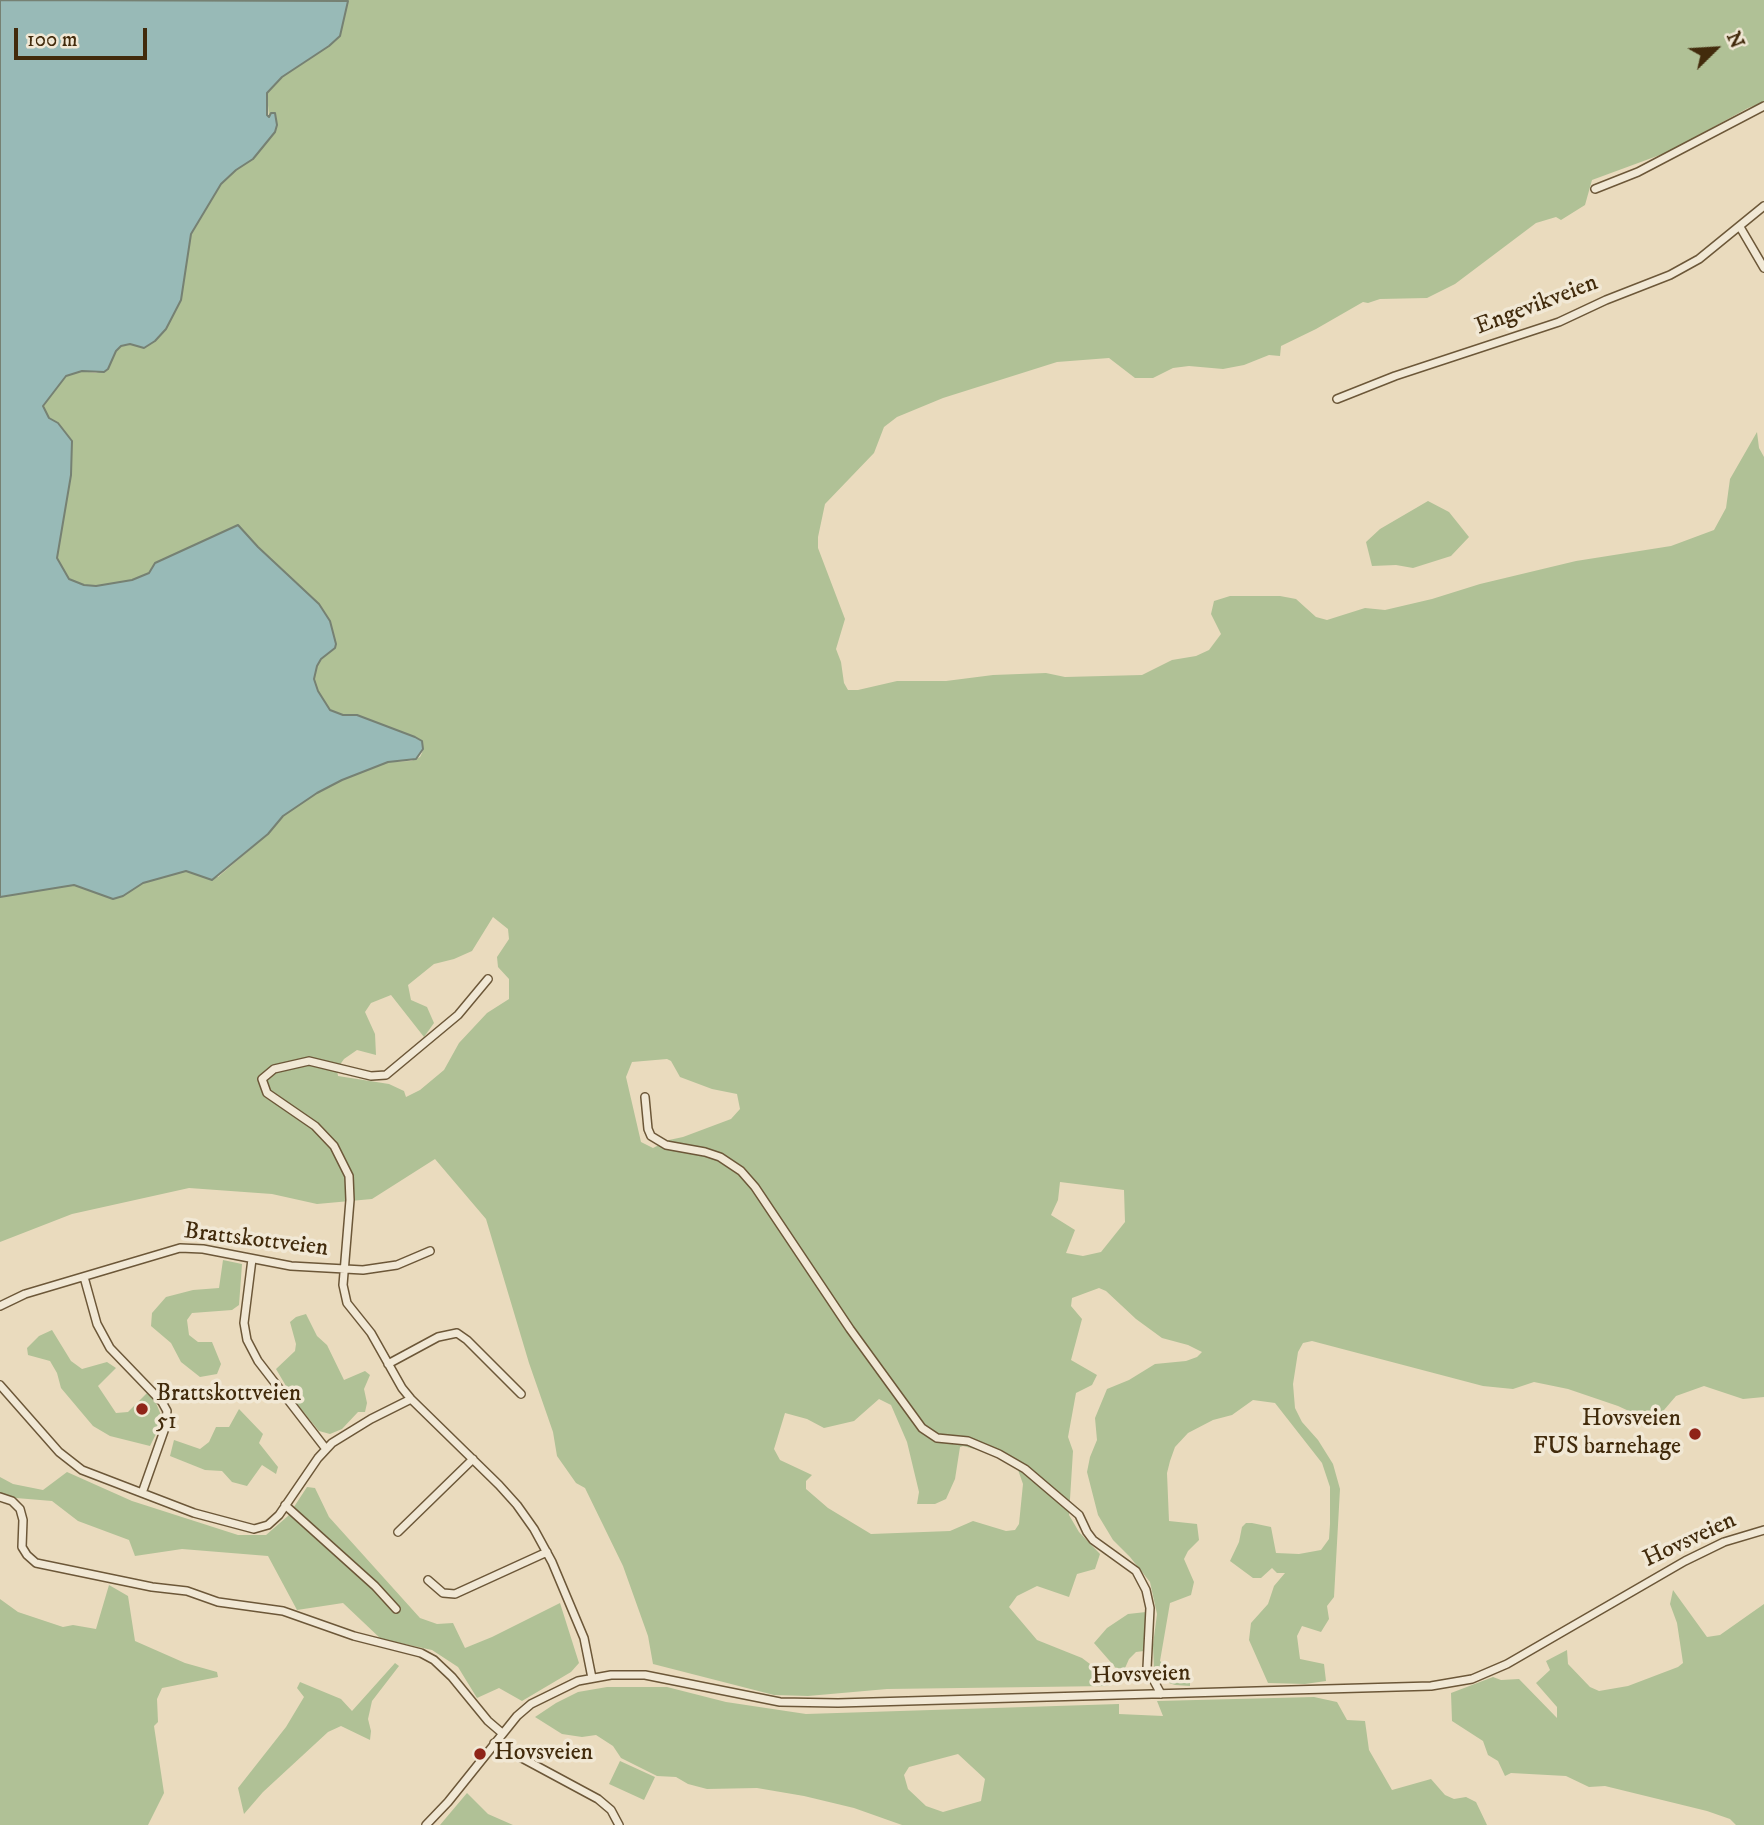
<!DOCTYPE html>
<html>
<head>
<meta charset="utf-8">
<style>
  body { margin:0 }
  #map { position:relative; width:1764px; height:1825px; overflow:hidden; background:#eadbbe; font-family:"IM FELL DW Pica",serif }
  canvas { display:block }
  .north { position:absolute; left:1680px; top:14px; width:70px; height:70px; -webkit-text-stroke:5px #f1e8d5; paint-order:stroke; rotate:66deg; font-size:19px; font-weight:700; line-height:28px; text-align:center; color:#422b0c }
  .north::after { content:''; display:block; margin:auto; width:24px; height:32px; background:#422b0c; clip-path:polygon(50% 0,100% 100%,50% 72%,0 100%) }
  .scale { position:absolute; left:14px; top:28px; width:133px; height:32px; box-sizing:border-box; border:4px solid #422b0c; border-top:0; padding-left:9px; font-size:21px; line-height:24px; white-space:nowrap; color:#422b0c; -webkit-text-stroke:5px #f1e8d5; paint-order:stroke }
</style>
</head>
<body>
<div id="map">
<canvas width="1764" height="1825"></canvas>
<div class="north">N</div>
<div class="scale">100 m</div>
</div>
<script>
const ctx = document.querySelector('canvas').getContext('2d');
ctx.lineJoin = 'round';
function fill(path, color) {
  ctx.fillStyle = color;
  ctx.fill(path, 'evenodd');
}
function toPath(rows) {
  const path = new Path2D();
  for (const r of rows) {
    path.moveTo(r[0], r[1]);
    for (let i = 2; i < r.length; i += 2) path.lineTo(r[i], r[i + 1]);
  }
  return path;
}
function trace(path, color, width, dash) {
  ctx.strokeStyle = color;
  ctx.lineWidth = width;
  ctx.lineCap = dash ? 'butt' : 'round';
  ctx.setLineDash(dash || []);
  ctx.stroke(path);
}
function drawText(font, color, halo, rows, align = 'center') {
  ctx.font = font + ' "IM FELL DW Pica",serif';
  ctx.lineWidth = 7;
  ctx.setLineDash([]);
  ctx.textBaseline = 'middle';
  ctx.strokeStyle = halo;
  ctx.fillStyle = color;
  for (const [text, x, y, turn = 0] of rows) {
    ctx.save();
    ctx.translate(x, y);
    ctx.rotate((+turn || 0) * Math.PI / 180);
    ctx.textAlign = isNaN(turn) ? turn : align;
    if (halo) ctx.strokeText(text, 0, 0);
    ctx.fillText(text, 0, 0);
    ctx.restore();
  }
}
fill(toPath([
  [347,0,1764,0,1764,102,1748,108,1668,152,1592,180,1585,205,1561,220,1556,217,1536,223,1455,284,1427,298,1380,299,1368,303,1363,302,1316,329,1281,346,1280,356,1269,355,1244,365,1223,369,1189,366,1173,368,1153,378,1135,378,1109,358,1057,362,943,398,897,417,884,427,874,453,825,504,818,537,818,548,845,619,836,649,841,662,844,683,848,690,858,690,897,681,946,681,993,675,1046,673,1065,677,1142,675,1172,660,1196,656,1209,650,1221,634,1211,614,1214,601,1230,596,1280,596,1296,599,1316,617,1327,620,1365,608,1385,610,1432,599,1480,584,1576,561,1671,546,1714,530,1726,508,1730,479,1757,432,1759,448,1764,457,1764,1397,1743,1399,1704,1386,1676,1396,1652,1424,1644,1418,1618,1406,1568,1389,1534,1382,1513,1389,1483,1386,1312,1341,1303,1343,1298,1352,1293,1384,1295,1408,1302,1422,1318,1440,1333,1464,1340,1489,1334,1597,1327,1606,1329,1619,1321,1632,1302,1626,1297,1636,1300,1659,1324,1664,1326,1681,1305,1684,1268,1683,1249,1640,1251,1623,1268,1604,1274,1586,1285,1573,1277,1573,1272,1568,1261,1578,1253,1578,1230,1561,1239,1542,1242,1527,1246,1523,1252,1523,1271,1527,1276,1553,1299,1554,1321,1550,1329,1539,1330,1524,1330,1487,1322,1463,1275,1403,1253,1400,1232,1415,1213,1420,1188,1433,1175,1447,1170,1461,1167,1473,1169,1521,1197,1524,1199,1540,1188,1551,1184,1559,1194,1582,1191,1595,1170,1603,1160,1661,1172,1671,1187,1674,1190,1679,1190,1686,1175,1685,1166,1682,1154,1670,1153,1645,1157,1614,1150,1582,1130,1557,1113,1540,1098,1515,1087,1472,1090,1457,1097,1440,1095,1418,1107,1389,1129,1380,1155,1364,1186,1361,1197,1357,1202,1352,1188,1345,1162,1338,1136,1319,1106,1291,1099,1288,1072,1298,1071,1306,1082,1319,1071,1360,1097,1375,1092,1385,1076,1393,1068,1437,1073,1451,1069,1515,1079,1532,1100,1554,1095,1569,1077,1574,1069,1597,1037,1586,1017,1596,1009,1607,1037,1640,1082,1658,1102,1673,1109,1686,887,1689,808,1696,774,1695,653,1664,648,1636,623,1566,585,1488,576,1483,557,1456,553,1432,529,1363,486,1219,435,1159,372,1199,317,1204,272,1194,189,1188,72,1214,0,1242,0,897,74,885,113,899,123,896,143,883,186,871,206,878,218,877,268,834,283,816,317,793,342,780,388,762,411,761,420,757,422,753,423,749,415,737,357,715,343,715,330,710,318,691,314,679,317,666,321,659,335,648,319,604,258,547,238,525,152,567,149,573,132,580,96,586,84,585,69,580,57,558,71,475,58,423,49,418,43,406,66,376,82,371,96,373,108,369,116,351,121,346,155,341,166,329,181,300,191,234,221,184,236,170,253,159,269,117,267,93,282,77,329,46,340,36],
  [493,917,508,929,509,939,497,957,498,967,509,979,509,999,487,1013,459,1043,444,1070,420,1090,406,1097,404,1091,389,1084,338,1076,337,1069,344,1059,357,1050,376,1055,375,1034,365,1012,371,1003,391,995,424,1037,434,1023,427,1007,411,1000,408,985,434,964,454,959,472,951],
  [667,1059,671,1061,680,1077,712,1089,737,1094,740,1109,731,1119,683,1137,669,1140,653,1148,641,1142,626,1077,632,1062],
  [1060,1182,1124,1190,1125,1222,1101,1252,1083,1256,1066,1253,1075,1230,1051,1215,1058,1200],
  [879,1399,891,1405,907,1442,919,1492,917,1504,935,1504,946,1499,955,1479,960,1447,963,1446,990,1453,1017,1467,1023,1484,1019,1524,1015,1530,1006,1531,973,1521,950,1531,871,1534,828,1508,806,1489,806,1481,812,1475,780,1460,774,1449,785,1413,807,1419,824,1428,854,1421],
  [1428,501,1449,512,1469,537,1451,556,1413,568,1396,565,1372,566,1366,542,1380,529],
  [223,1260,242,1264,239,1305,232,1310,192,1313,187,1320,189,1335,198,1342,212,1342,221,1364,217,1374,200,1377,181,1362,171,1343,151,1326,152,1313,166,1297,193,1290,219,1288],
  [306,1314,317,1336,327,1345,344,1380,365,1371,370,1375,364,1389,367,1403,365,1412,358,1412,342,1429,330,1434,319,1431,296,1403,276,1369,295,1351,296,1344,290,1322,296,1317],
  [52,1330,71,1361,82,1369,107,1362,116,1368,98,1386,116,1413,128,1412,147,1393,156,1403,163,1420,150,1446,110,1436,93,1426,61,1388,57,1373,50,1361,28,1355,27,1348,39,1336],
  [239,1409,263,1434,259,1443,278,1467,276,1474,262,1465,247,1486,232,1482,222,1471,205,1470,170,1456,174,1440,200,1449,209,1442,216,1427,229,1427],
  [67,1472,132,1501,238,1535,266,1535,288,1516,307,1487,315,1488,329,1517,420,1618,437,1624,453,1623,465,1648,492,1637,560,1603,579,1663,571,1672,522,1701,499,1688,477,1698,458,1667,432,1650,381,1639,343,1603,297,1610,268,1556,182,1549,135,1556,129,1540,78,1521,52,1501,16,1498,0,1493,0,1477,13,1484,43,1490],
  [109,1585,128,1596,135,1641,185,1663,217,1672,218,1677,162,1688,157,1699,158,1722,154,1726,164,1793,148,1825,0,1825,0,1599,18,1612,63,1627,73,1625,96,1629],
  [1673,1590,1707,1637,1720,1635,1764,1604,1764,1825,1736,1825,1730,1819,1707,1811,1605,1786,1589,1787,1566,1776,1511,1773,1505,1776,1498,1761,1488,1755,1483,1741,1452,1721,1451,1693,1493,1677,1501,1680,1519,1679,1557,1718,1557,1707,1536,1683,1550,1670,1546,1661,1567,1650,1568,1664,1590,1687,1599,1691,1628,1686,1678,1667,1683,1663,1682,1656,1677,1623,1670,1604],
  [1146,1612,1148,1626,1144,1651,1136,1652,1129,1659,1122,1675,1094,1643,1107,1628,1128,1614],
  [395,1663,399,1666,372,1701,368,1719,371,1731,370,1740,341,1726,328,1732,263,1792,244,1814,238,1788,286,1727,304,1697,297,1688,300,1682,341,1699,352,1711],
  [607,1687,667,1687,726,1702,806,1714,1119,1704,1119,1714,1163,1716,1157,1701,1314,1697,1337,1702,1347,1720,1365,1721,1369,1750,1392,1790,1431,1779,1445,1795,1454,1799,1466,1797,1476,1802,1487,1825,902,1825,854,1808,804,1796,757,1788,707,1789,688,1784,676,1777,657,1776,621,1758,613,1746,596,1735,582,1737,562,1734,535,1717,556,1703,578,1692],
  [958,1754,985,1779,981,1801,943,1812,926,1806,908,1789,904,1775,909,1767],
  [620,1761,655,1777,644,1800,609,1784],
  [467,1793,488,1814,513,1825,440,1825]
]), '#b0c196');
const water = toPath([
  [0,0,348,1,340,36,329,46,282,77,267,93,267,115,269,117,271,113,275,113,277,125,275,132,253,159,236,170,221,184,191,234,181,300,166,329,155,341,144,348,130,344,121,346,116,351,108,369,104,372,82,371,66,376,43,406,49,418,58,423,72,441,71,475,57,558,69,579,84,585,96,586,132,580,149,573,155,563,238,525,258,547,319,604,330,621,336,644,335,648,321,659,317,666,314,679,318,691,330,710,343,715,357,715,415,737,422,741,423,749,416,759,388,762,342,780,317,793,283,816,268,834,212,880,186,871,143,883,123,896,113,899,74,885,0,897,0,0]
]);
fill(water, '#98bab7');
trace(water, '#768173', 2);
const street = toPath([
  [1595,189,1638,172,1764,106],
  [1740,227,1764,268],
  [1337,399,1395,376,1559,322,1606,300,1670,275,1699,259,1764,206],
  [488,979,458,1015,386,1075,371,1076,309,1061,274,1069,262,1079,267,1093,315,1126,334,1146,349,1176,350,1200,343,1285,347,1303,371,1333,402,1388,411,1399,499,1485,517,1505,534,1529,552,1562,584,1638,592,1678],
  [645,1097,648,1129,651,1136,666,1145,705,1152,720,1157,741,1171,755,1187,850,1329,922,1428,937,1438,968,1441,999,1454,1025,1469,1079,1515,1087,1532,1093,1540,1136,1571,1146,1590,1150,1608,1147,1668,1161,1694],
  [252,1259,244,1323,247,1340,258,1361,326,1449],
  [84,1277,97,1324,110,1348,162,1402,167,1411,165,1428,142,1493],
  [0,1306,25,1294,180,1248,203,1249,291,1266,363,1270,397,1265,430,1251],
  [388,1364,438,1337,457,1333,467,1340,521,1394],
  [0,1385,59,1452,82,1470,194,1513,254,1529,268,1525,279,1515,318,1458,332,1443,371,1419,411,1399],
  [0,1497,12,1501,20,1509,23,1520,22,1547,27,1555,36,1563,152,1587,187,1591,218,1602,283,1611,354,1636,421,1653,434,1660,452,1677,488,1721,502,1733],
  [285,1505,375,1586,396,1609],
  [398,1532,473,1459],
  [428,1580,443,1593,455,1594,547,1552],
  [494,1743,598,1799,611,1810,619,1825],
  [426,1825,448,1802,517,1716,531,1704,578,1681,611,1675,645,1675,780,1702,838,1703,1431,1686,1472,1679,1507,1664,1685,1561,1724,1542,1764,1530]
]);
trace(street, '#6c5738', 10);
trace(street, '#f1e8d5', 7);
for (const [x, y, r, color] of [
  [142,1409,7,"#8f2418"],
  [1695,1434,7,"#8f2418"],
  [480,1754,7,"#8f2418"]
]) {
  const dot = new Path2D();
  dot.arc(x, y, r, 0, 2 * Math.PI);
  ctx.fillStyle = color;
  ctx.fill(dot);
  trace(dot, '#f1e8d5', 2.5);
}
drawText('24px', '#422b0c', '#f1e8d5', [
  ["Engevikveien",1537,306,-21],
  ["Brattskottveien",256,1241,7],
  ["Hovsveien",1690,1541,-25],
  ["Hovsveien",1141,1676,-2]
]);
drawText('24px', '#422b0c', '#f1e8d5', [
  ["Brattskottveien",156,1395],
  ["51",156,1423],
  ["Hovsveien",1681,1420,"right"],
  ["FUS barnehage",1681,1448,"right"],
  ["Hovsveien",494,1754]
], 'left');
</script>
</body>
</html>
